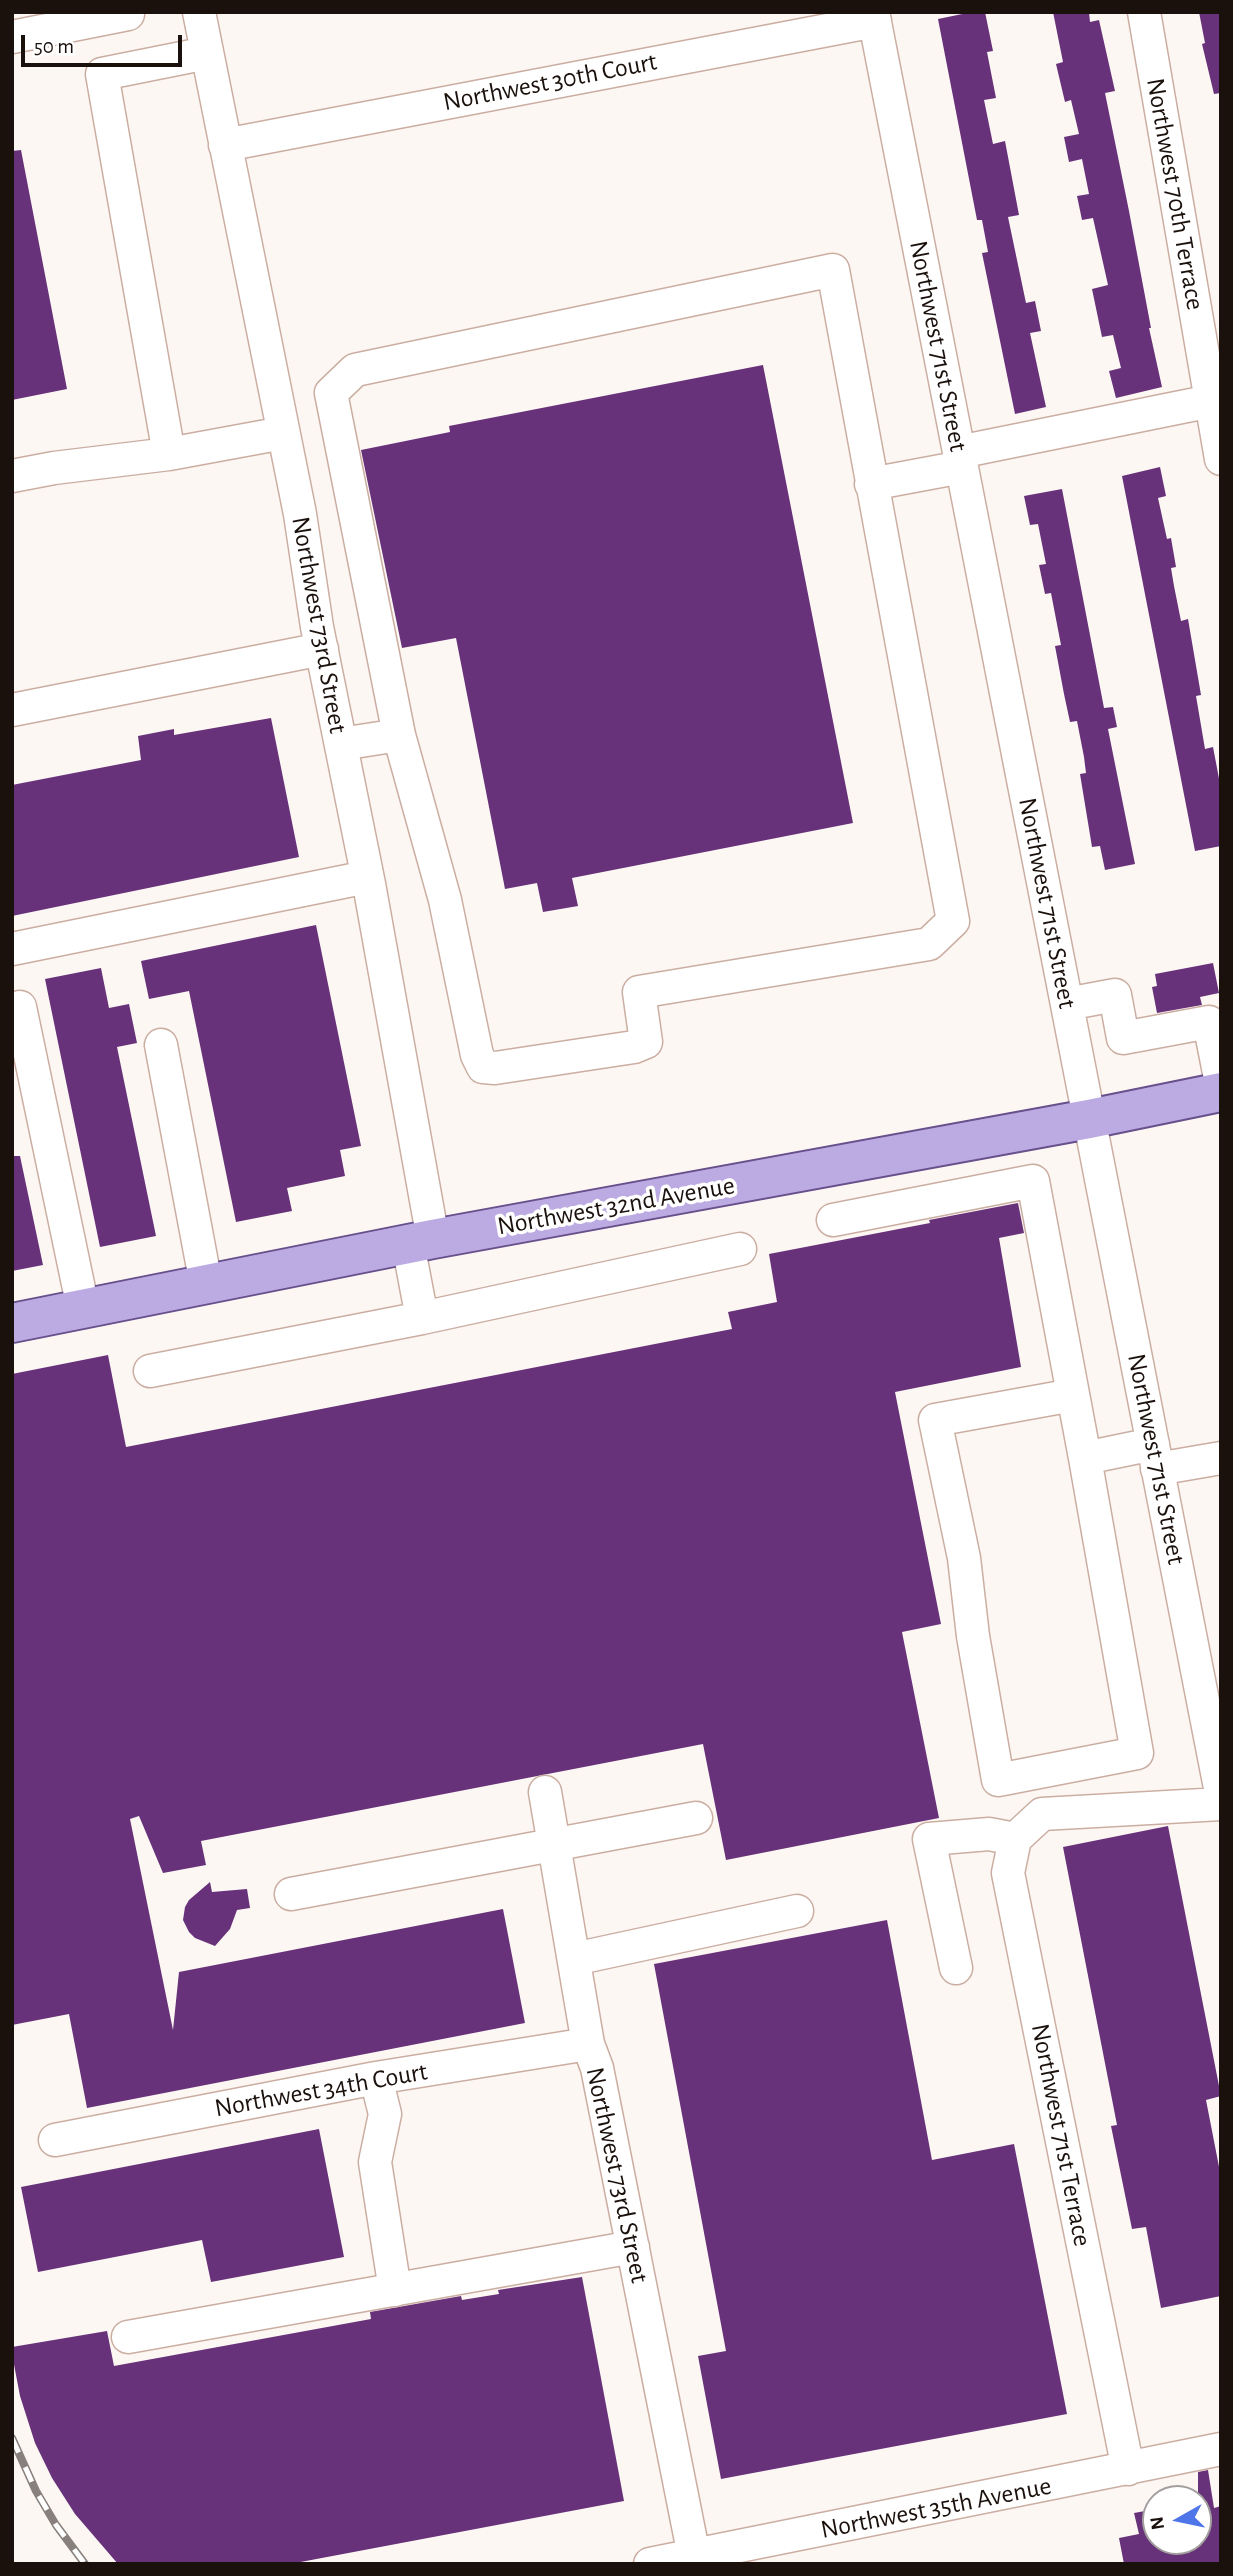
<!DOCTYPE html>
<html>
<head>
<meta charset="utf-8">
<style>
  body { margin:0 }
  #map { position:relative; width:1233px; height:2576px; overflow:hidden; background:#fdf7f4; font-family:"Alegreya Sans",sans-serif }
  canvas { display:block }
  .frame { position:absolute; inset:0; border:14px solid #1a100c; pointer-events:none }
  .north { position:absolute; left:1142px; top:2485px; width:70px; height:70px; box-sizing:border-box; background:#fff; border:2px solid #a39f9e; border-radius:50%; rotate:261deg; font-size:19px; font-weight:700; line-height:28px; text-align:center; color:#1a100c }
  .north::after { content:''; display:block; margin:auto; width:24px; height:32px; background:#4e76e9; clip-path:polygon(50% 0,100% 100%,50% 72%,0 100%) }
  .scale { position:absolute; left:21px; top:35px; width:161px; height:32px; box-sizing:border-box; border:4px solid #1a100c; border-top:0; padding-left:9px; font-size:21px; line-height:24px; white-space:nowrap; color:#1a100c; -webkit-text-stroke:5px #fff; paint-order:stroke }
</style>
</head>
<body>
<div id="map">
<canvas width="1233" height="2576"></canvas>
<div class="frame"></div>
<div class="north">N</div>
<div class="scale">50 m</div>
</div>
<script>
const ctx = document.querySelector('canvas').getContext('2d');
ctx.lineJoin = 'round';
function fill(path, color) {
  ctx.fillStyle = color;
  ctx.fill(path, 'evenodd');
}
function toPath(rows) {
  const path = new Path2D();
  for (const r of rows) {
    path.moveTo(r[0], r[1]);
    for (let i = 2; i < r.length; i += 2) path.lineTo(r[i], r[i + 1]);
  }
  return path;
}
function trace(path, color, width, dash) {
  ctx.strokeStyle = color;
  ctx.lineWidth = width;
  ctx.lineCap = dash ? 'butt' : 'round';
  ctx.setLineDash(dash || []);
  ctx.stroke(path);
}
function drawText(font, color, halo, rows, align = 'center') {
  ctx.font = font + ' "Alegreya Sans",sans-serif';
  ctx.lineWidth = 7;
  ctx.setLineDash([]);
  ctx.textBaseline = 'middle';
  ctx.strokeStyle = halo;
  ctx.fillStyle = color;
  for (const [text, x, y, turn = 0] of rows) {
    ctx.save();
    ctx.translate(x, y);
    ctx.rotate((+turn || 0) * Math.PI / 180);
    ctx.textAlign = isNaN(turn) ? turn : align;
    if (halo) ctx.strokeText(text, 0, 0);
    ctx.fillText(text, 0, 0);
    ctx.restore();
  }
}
fill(toPath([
  [972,12,985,12,993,51,987,52,996,98,984,100,993,144,1005,141,1019,215,1008,217,1026,303,1035,301,1041,331,1030,333,1046,407,1015,414,982,253,988,252,982,220,977,220,938,19],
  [1053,12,1089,12,1090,22,1099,20,1115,91,1105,93,1129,211,1151,328,1149,328,1162,387,1116,398,1109,371,1121,368,1113,335,1102,337,1092,289,1108,285,1093,218,1082,220,1077,196,1089,194,1082,159,1069,162,1064,137,1079,134,1071,100,1065,102,1056,64,1063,62],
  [1199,12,1221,12,1221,93,1214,94,1202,44,1205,43],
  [21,150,67,389,12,400,12,151],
  [763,365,853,823,572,878,578,906,543,912,537,883,505,889,456,638,402,648,361,450,450,432,449,426],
  [1160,467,1166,496,1158,498,1167,539,1171,538,1176,567,1171,568,1174,586,1181,621,1188,619,1201,695,1196,696,1205,749,1213,747,1221,789,1221,846,1195,851,1122,476],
  [1062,489,1104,708,1113,707,1117,727,1108,729,1135,864,1105,870,1100,846,1092,847,1080,774,1086,773,1084,757,1077,721,1070,722,1064,694,1055,646,1061,645,1051,593,1045,594,1039,565,1046,564,1038,524,1030,525,1024,496],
  [271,718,299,857,12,916,12,785,141,760,138,736,174,729,174,735],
  [316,925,361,1146,340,1150,345,1176,287,1188,292,1211,236,1222,189,991,149,999,141,961],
  [1213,963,1219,993,1200,997,1202,1005,1157,1013,1152,987,1157,986,1155,974],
  [101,968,109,1008,129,1004,137,1043,117,1047,156,1236,100,1247,45,979],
  [12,1156,20,1156,43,1265,12,1271],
  [1018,1203,1024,1233,999,1238,1021,1367,895,1392,941,1624,902,1632,939,1818,726,1860,703,1744,201,1841,206,1865,163,1873,139,1816,130,1819,173,2030,179,1972,503,1909,525,2023,87,2108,69,2014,12,2025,12,1374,108,1355,126,1447,732,1329,728,1312,777,1302,769,1254,930,1223,929,1220],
  [1168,1826,1221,2096,1206,2100,1221,2177,1221,2296,1161,2308,1146,2227,1132,2229,1111,2126,1117,2125,1063,1847],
  [210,1882,212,1892,247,1889,250,1908,237,1910,230,1929,215,1946,195,1938,189,1932,183,1920,185,1907,189,1900],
  [887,1920,932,2160,1014,2144,1067,2414,721,2479,698,2356,726,2351,654,1964],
  [319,2129,344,2257,211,2282,202,2240,38,2272,21,2187],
  [582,2277,624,2501,290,2564,118,2564,75,2514,52,2478,35,2443,20,2396,12,2354,12,2347,107,2331,114,2366,371,2319,370,2312,461,2296,462,2300,499,2294,498,2290],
  [1208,2470,1214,2508,1221,2506,1221,2564,1124,2564,1119,2538,1139,2534,1134,2513,1156,2509,1156,2541,1198,2541,1198,2472]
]), '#67327a');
const minor = toPath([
  [199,12,300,514,317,627,369,884,433,1239],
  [873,12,1221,1793],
  [1144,12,1221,459],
  [12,37,128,14],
  [207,53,102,74,169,454,283,433],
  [225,145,875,21],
  [959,452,1221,399],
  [12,476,54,468,169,454],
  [871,484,962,467],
  [12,710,322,649],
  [341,744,399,735,445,900,477,1055,483,1067,495,1068,634,1047,646,1042,639,992,929,944,953,921,833,270,355,370,331,393,399,735],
  [12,949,367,877],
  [1067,1004,1115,995,1123,1038,1209,1022,1221,1083],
  [20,1007,83,1308],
  [161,1045,206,1284],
  [833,1220,1033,1181,1085,1458,1153,1444],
  [422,1318,740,1249],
  [150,1371,422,1318,408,1244],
  [1073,1395,935,1420,964,1558,973,1636,998,1780,1137,1753,1085,1458],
  [1157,1469,1221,1458],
  [545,1792,588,2044,597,2068,694,2556],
  [291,1894,696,1818],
  [574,1959,797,1911],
  [956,1968,929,1839,989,1834,1015,1839],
  [376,2078,385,2114,375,2162,395,2290],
  [55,2140,376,2078,588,2044],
  [128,2337,633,2247],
  [1128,2469,1008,1873,1015,1839,1042,1814,1221,1804],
  [650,2564,1221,2449]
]);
const major = toPath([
  [12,1323,433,1239,1089,1119,1221,1092]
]);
trace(minor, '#cbaea2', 35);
trace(major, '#67508b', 42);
trace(minor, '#fff', 32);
trace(major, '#bcabe2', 38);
const rail = toPath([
  [12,2438,36,2491,56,2525,85,2564]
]);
trace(rail, '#88807c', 8);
trace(rail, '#fff', 5, [16]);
drawText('26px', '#1a100c', '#fff', [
  ["Northwest 30th Court",550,82,-11],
  ["Northwest 70th Terrace",1175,194,80],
  ["Northwest 71st Street",938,346,79],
  ["Northwest 73rd Street",319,625,80],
  ["Northwest 71st Street",1047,903,79],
  ["Northwest 32nd Avenue",616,1206,-10],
  ["Northwest 71st Street",1156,1459,79],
  ["Northwest 34th Court",321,2090,-10],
  ["Northwest 71st Terrace",1061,2135,79],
  ["Northwest 73rd Street",617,2175,78],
  ["Northwest 35th Avenue",936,2508,-11]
]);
</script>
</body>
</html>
